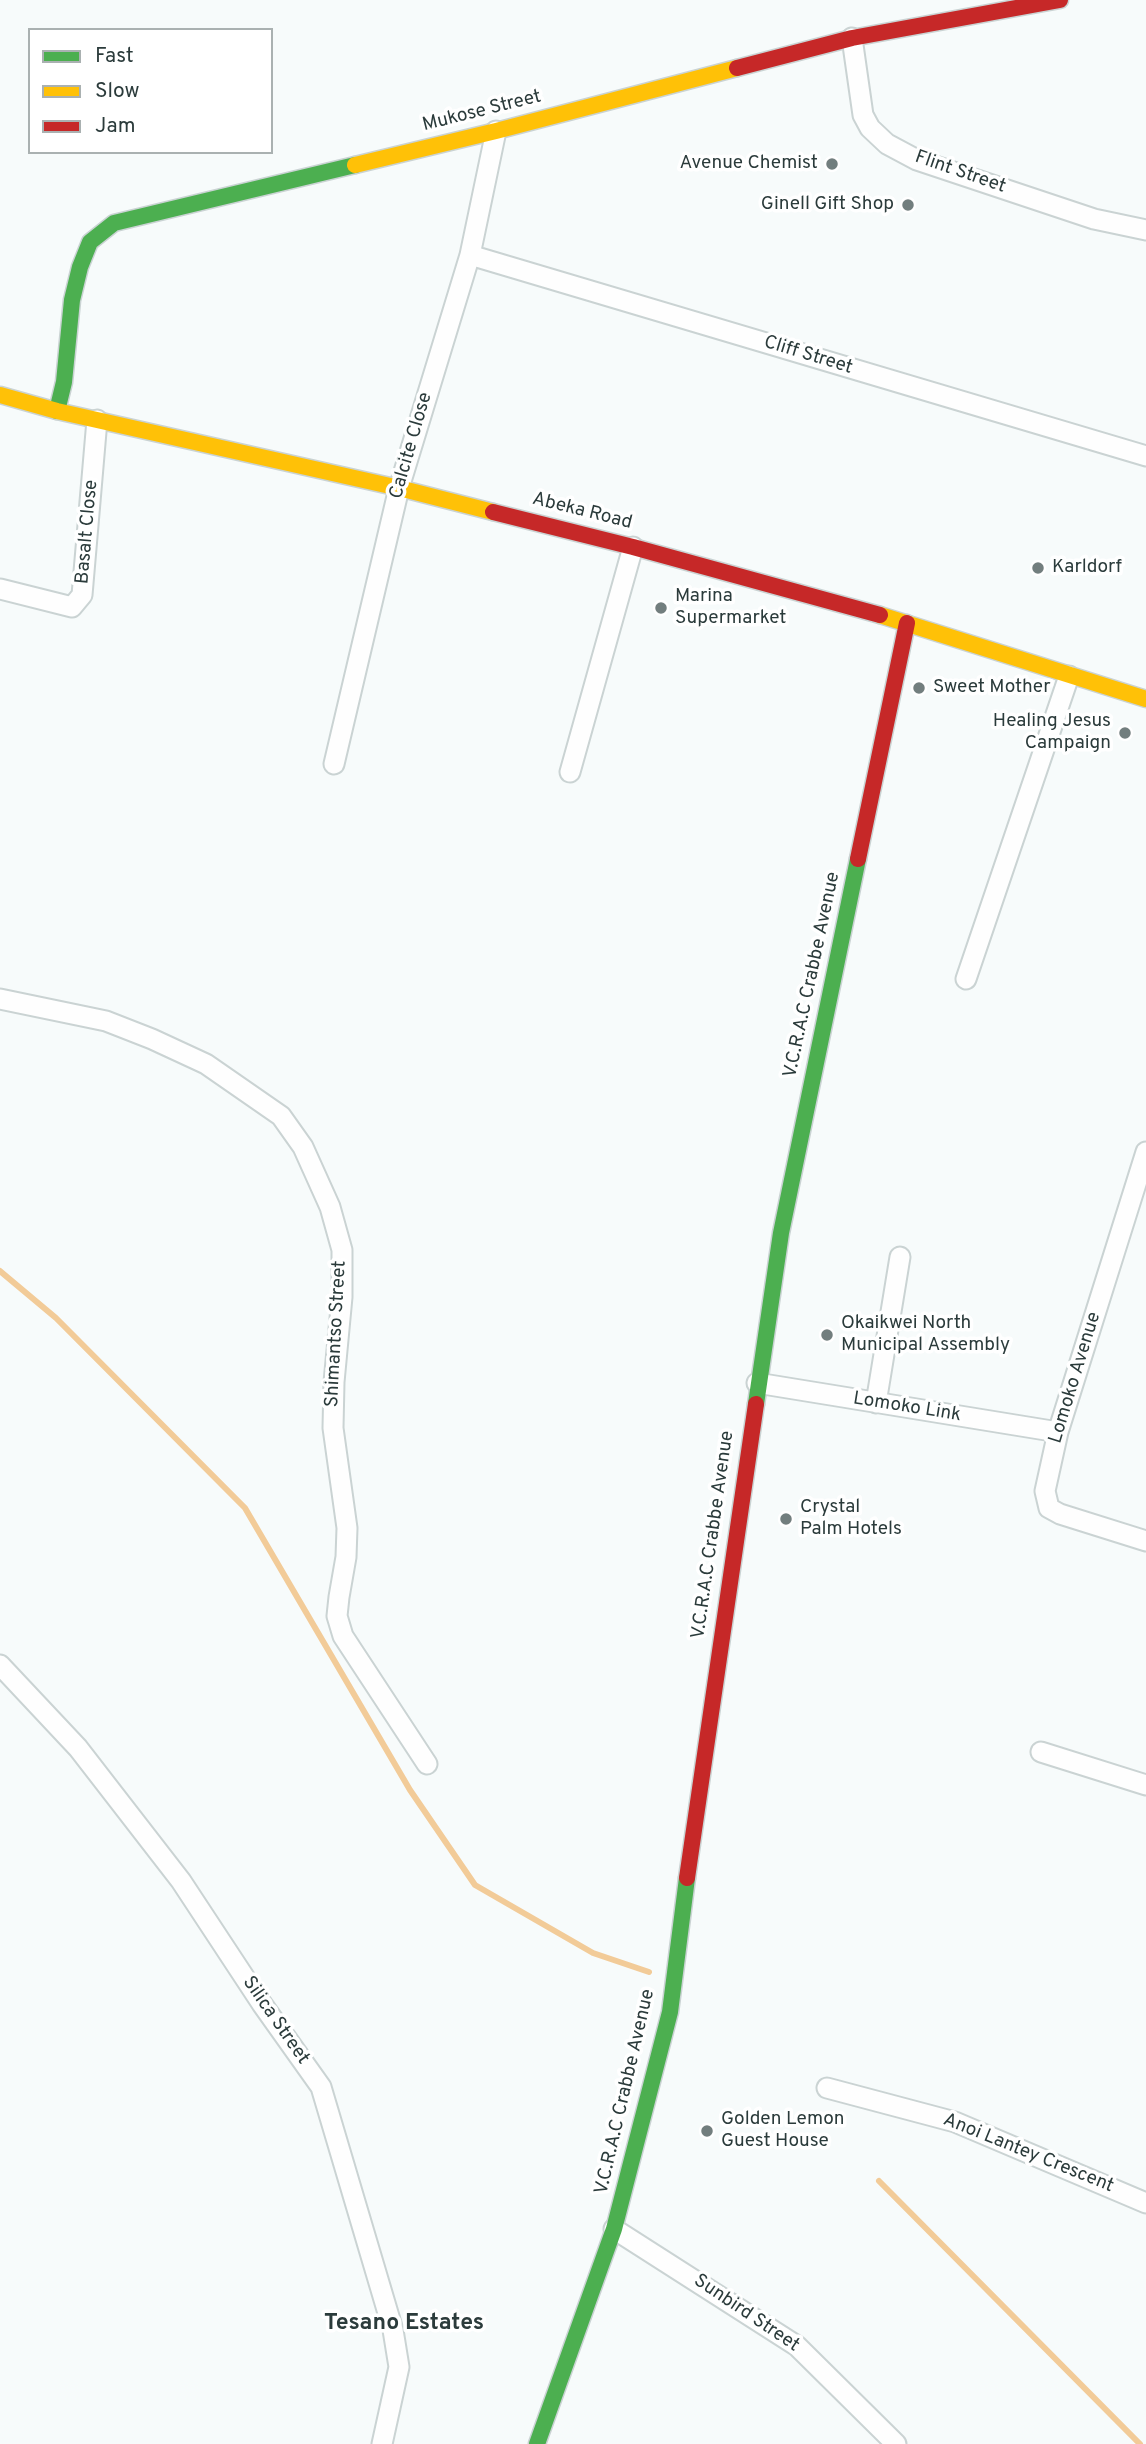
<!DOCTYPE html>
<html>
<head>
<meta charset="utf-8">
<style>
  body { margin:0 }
  #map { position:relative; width:1146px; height:2444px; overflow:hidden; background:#f7fbfb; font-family:Overpass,sans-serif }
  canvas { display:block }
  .legend { position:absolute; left:28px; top:28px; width:245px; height:126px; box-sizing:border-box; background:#fff; border:2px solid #aab1b1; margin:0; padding:9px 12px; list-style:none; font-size:21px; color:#2b3b3b }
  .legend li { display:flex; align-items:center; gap:14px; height:35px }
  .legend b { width:35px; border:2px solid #aab1b1 }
</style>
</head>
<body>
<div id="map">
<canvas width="1146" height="2444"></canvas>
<ul class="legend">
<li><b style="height:9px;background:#4caf50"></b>Fast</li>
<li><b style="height:9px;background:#ffc107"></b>Slow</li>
<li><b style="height:9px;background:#c62828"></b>Jam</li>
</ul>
</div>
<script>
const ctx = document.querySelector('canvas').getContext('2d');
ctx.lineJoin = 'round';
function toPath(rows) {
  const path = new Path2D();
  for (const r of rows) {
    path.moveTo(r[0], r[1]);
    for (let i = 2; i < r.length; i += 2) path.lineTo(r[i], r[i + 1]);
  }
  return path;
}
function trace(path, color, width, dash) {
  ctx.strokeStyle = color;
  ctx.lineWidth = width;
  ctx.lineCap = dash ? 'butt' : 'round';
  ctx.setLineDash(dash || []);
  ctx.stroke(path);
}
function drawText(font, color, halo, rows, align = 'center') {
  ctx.font = font + ' Overpass,sans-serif';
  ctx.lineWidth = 7;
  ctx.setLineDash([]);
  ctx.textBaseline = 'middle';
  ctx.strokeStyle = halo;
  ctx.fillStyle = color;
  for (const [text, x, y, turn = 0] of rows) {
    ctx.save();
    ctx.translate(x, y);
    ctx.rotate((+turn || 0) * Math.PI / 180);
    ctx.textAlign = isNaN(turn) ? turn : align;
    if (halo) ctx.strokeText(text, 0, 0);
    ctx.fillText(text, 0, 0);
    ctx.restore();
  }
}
trace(toPath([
  [0,1271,56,1318,245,1508,410,1790,475,1885,593,1953,649,1972],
  [879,2181,1140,2444]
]), '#f2cb98', 6);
const street = toPath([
  [852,38,863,115,870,128,887,144,917,160,1094,219,1146,230],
  [470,255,1146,456],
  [0,589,72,607,82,595,97,420],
  [334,764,399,488,470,255,496,131],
  [570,772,633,547],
  [966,979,1069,676],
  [0,999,106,1021,152,1039,206,1064,281,1116,303,1147,330,1207,342,1250,342,1297,334,1382,333,1428,347,1528,346,1557,339,1597,337,1616,343,1636,427,1764],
  [1146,1152,1058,1432,1045,1491,1049,1508,1060,1514,1146,1541],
  [757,1383,1058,1432],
  [876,1403,900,1257],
  [0,1665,78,1748,181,1881,262,2004,321,2087,393,2330,399,2367,382,2444],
  [1041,1752,1146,1785],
  [827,2088,955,2122,1146,2203],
  [614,2229,797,2346,896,2444]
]);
const fast = toPath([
  [57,411,64,382,72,300,80,267,90,242,114,223,355,165],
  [756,1404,781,1233,858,859],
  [537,2444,614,2229,670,2012,687,1878]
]);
const slow = toPath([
  [355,165,496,131,737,68],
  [0,395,57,411,399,488,493,512],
  [880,615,1146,699]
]);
const jam = toPath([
  [737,68,852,38,1060,0],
  [493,512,633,547,880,615],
  [858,859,907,623],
  [687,1878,756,1404]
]);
trace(street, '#cad3d3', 23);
trace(fast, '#cad3d3', 19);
trace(slow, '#cad3d3', 19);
trace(jam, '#cad3d3', 19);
trace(street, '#fefefe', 19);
trace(fast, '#4caf50', 16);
trace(slow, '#ffc107', 16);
trace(jam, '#c62828', 16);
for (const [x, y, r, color] of [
  [832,164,7,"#727e7e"],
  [908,205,7,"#727e7e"],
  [1038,568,7,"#727e7e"],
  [661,608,7,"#727e7e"],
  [919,688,7,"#727e7e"],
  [1125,733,7,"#727e7e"],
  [827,1335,7,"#727e7e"],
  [786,1519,7,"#727e7e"],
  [707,2131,7,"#727e7e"]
]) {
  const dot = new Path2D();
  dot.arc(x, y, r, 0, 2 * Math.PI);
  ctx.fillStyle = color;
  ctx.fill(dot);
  trace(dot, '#fff', 2.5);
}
drawText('19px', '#2b3b3b', '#fff', [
  ["Mukose Street",482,112,-14],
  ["Flint Street",960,173,19],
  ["Cliff Street",808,356,17],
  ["Calcite Close",412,446,-74],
  ["Abeka Road",582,512,14],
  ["Basalt Close",88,532,-85],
  ["V.C.R.A.C Crabbe Avenue",813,975,-78],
  ["Shimantso Street",337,1334,-87],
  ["Lomoko Avenue",1076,1378,-73],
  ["Lomoko Link",907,1408,9],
  ["V.C.R.A.C Crabbe Avenue",714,1535,-82],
  ["Silica Street",275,2021,55],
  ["V.C.R.A.C Crabbe Avenue",626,2092,-77],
  ["Anoi Lantey Crescent",1028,2154,22],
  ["Sunbird Street",746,2314,34]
]);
drawText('19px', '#2b3b3b', '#fff', [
  ["Avenue Chemist",818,164,"right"],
  ["Ginell Gift Shop",894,205,"right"],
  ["Karldorf",1052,568],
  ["Marina",675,597],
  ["Supermarket",675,619],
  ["Sweet Mother",933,688],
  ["Healing Jesus",1111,722,"right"],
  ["Campaign",1111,744,"right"],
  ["Okaikwei North",841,1324],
  ["Municipal Assembly",841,1346],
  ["Crystal",800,1508],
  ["Palm Hotels",800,1530],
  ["Golden Lemon",721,2120],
  ["Guest House",721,2142]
], 'left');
drawText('bold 23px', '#2b3b3b', '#fff', [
  ["Tesano Estates",404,2324]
]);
</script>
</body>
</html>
